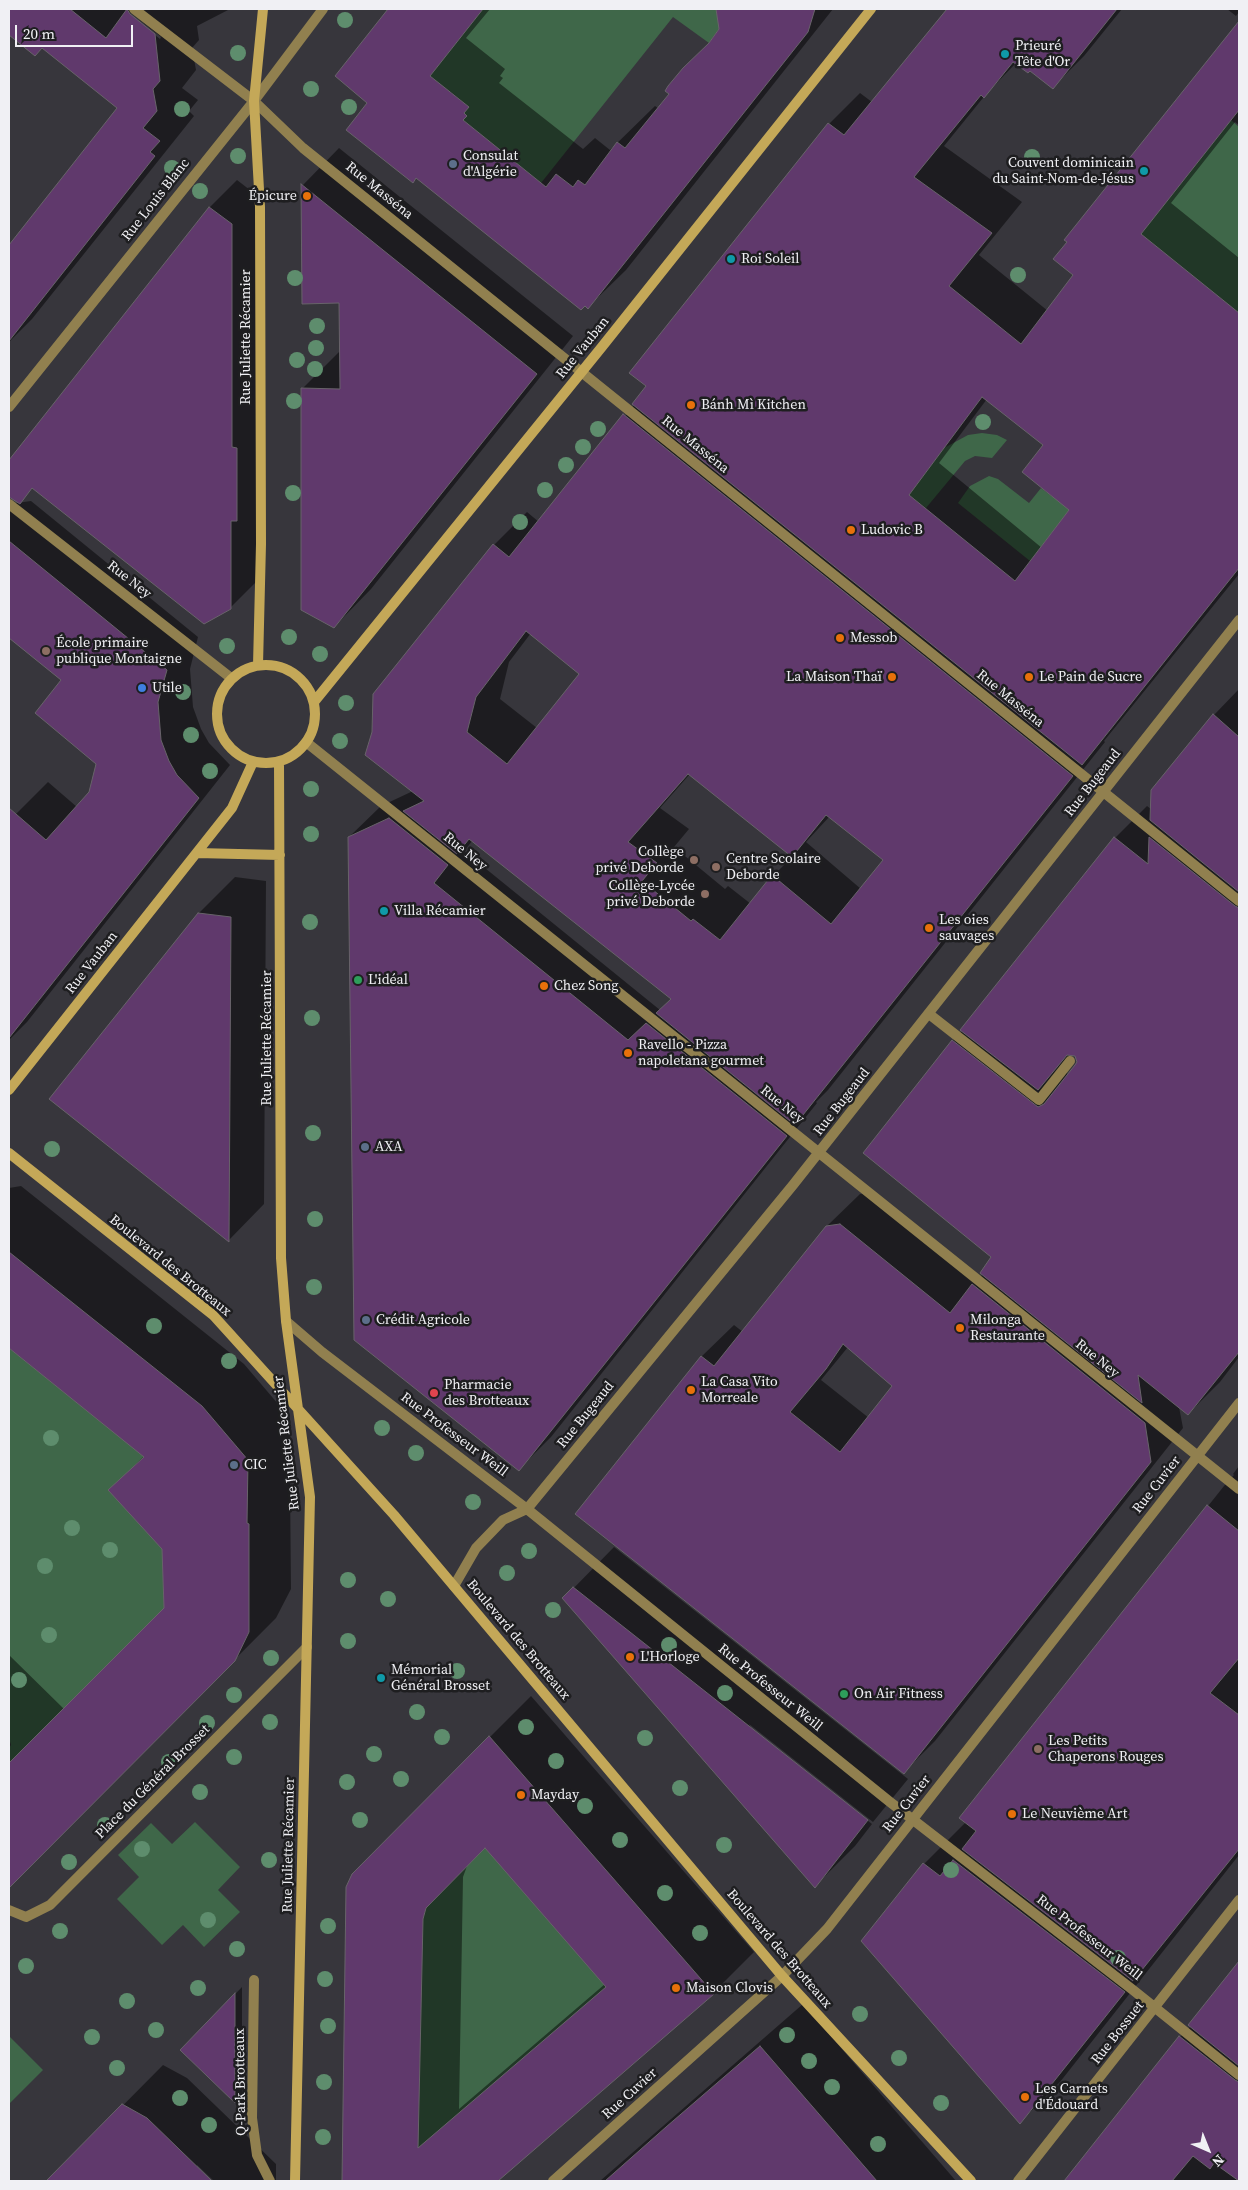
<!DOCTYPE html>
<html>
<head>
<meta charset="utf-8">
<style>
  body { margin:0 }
  #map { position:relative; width:1248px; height:2190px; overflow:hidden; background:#37363c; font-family:"Source Serif 4",serif }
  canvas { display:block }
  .frame { position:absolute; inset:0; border:10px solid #f0f0f4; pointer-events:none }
  .north { position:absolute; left:1183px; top:2125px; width:50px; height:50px; -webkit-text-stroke:4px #1e1e20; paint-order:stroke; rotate:136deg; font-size:14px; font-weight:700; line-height:20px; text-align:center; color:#f0f0f4 }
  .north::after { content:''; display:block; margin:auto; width:18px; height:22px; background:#f0f0f4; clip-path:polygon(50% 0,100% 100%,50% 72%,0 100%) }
  .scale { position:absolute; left:15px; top:25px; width:118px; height:22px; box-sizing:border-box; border:2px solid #f0f0f4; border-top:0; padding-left:6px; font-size:15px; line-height:18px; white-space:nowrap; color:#f0f0f4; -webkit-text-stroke:4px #1e1e20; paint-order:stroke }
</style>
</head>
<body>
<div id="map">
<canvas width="1248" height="2190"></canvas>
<div class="frame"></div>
<div class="north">N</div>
<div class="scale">20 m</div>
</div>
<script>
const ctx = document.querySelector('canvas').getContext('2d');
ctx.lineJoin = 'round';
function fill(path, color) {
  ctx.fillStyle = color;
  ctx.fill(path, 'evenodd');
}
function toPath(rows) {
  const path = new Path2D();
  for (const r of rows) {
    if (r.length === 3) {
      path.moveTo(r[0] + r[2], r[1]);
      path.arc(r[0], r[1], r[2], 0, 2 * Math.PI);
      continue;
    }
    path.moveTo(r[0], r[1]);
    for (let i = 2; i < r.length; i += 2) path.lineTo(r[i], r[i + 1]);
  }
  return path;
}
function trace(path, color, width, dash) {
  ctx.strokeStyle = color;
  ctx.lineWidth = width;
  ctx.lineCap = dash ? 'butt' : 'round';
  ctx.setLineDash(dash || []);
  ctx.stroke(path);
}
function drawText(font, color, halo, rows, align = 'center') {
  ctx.font = font + ' "Source Serif 4",serif';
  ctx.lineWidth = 5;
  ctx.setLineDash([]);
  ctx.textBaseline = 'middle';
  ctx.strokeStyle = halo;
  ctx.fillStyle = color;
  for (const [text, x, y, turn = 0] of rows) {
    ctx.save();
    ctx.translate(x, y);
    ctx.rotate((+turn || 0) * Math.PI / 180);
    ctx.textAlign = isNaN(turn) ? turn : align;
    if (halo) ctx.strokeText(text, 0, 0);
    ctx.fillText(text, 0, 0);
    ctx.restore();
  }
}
fill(toPath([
  [483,9,716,9,718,19,723,23,709,43,673,17,541,183,463,120,467,116,464,113,469,107,451,92,425,82],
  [1231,120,1239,127,1239,313,1141,234],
  [982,433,997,435,1007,440,992,458,975,456,965,461,926,508,909,495,944,448,968,435],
  [989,476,998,479,1029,503,1041,488,1054,498,1065,484,1080,496,1030,561,958,503,970,486],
  [9,1348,145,1457,163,1550,164,1608,32,1740,33,1745,18,1772,9,1763,9,1748,11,1745,9,1738],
  [195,1822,240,1867,218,1890,240,1912,204,1947,183,1925,162,1945,117,1899,139,1877,118,1855,151,1823,172,1844],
  [487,1845,627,1993,417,2160,413,2142,418,2136,423,1919,426,1908],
  [9,2036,43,2070,9,2104]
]), '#3f6749');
fill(toPath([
  [9,9,230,9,197,26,199,40,192,48,196,70,182,88,198,100,189,111,194,116,32,319,9,342,9,246,119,107,43,47,9,35],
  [131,13,161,37,160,39,129,15],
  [389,9,490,9,466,38,505,69,500,76,503,78,499,83,583,149,595,138,610,150,655,106,658,108,712,40,720,29,718,9,833,9,626,270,588,307,369,102,336,76],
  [951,9,1122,9,1084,56,1053,87,1030,70,1016,63,987,93,944,146,1022,202,979,255,1048,311,1075,275,1227,38,1239,26,1239,125,1235,122,1171,203,1239,258,1239,574,1104,741,1105,742,828,1090,816,1102,817,1103,551,1437,519,1469,349,837,381,806,413,791,494,545,527,512,539,522,635,404,829,124,860,93,872,102],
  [987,399,1044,445,1071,510,1042,548,939,463],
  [531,633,581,674,537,728,500,699,509,662],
  [690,774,793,856,773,876,751,904,728,886,725,889,674,847,689,829,660,808],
  [830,816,885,860,861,889,806,842],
  [473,840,672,999,660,1010,464,851],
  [1227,9,1239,9,1239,12,1236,16],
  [339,148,573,336,371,589,334,627,303,388,340,351,340,302,303,303,303,185],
  [237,180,259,197,257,581,230,608,204,622,9,466,9,462,210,207],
  [31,501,198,637,190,669,193,707,201,729,209,743,230,765,27,1022,9,1040,9,826,16,814,48,782,77,807,91,792,98,763,63,680,9,637,9,504],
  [1239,689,1239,1357,1220,1382,1188,1414,1179,1407,1183,1428,935,1741,904,1772,577,1514,702,1356,734,1325,743,1332,827,1226,860,1194,872,1193,979,1278,983,1274,993,1257,952,1041,963,1030,1115,838,1147,806,1151,809,1214,715],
  [1072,1054,1076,1055,1078,1062,1069,1075,1059,1067],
  [848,1347,894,1386,869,1418,821,1380],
  [235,877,266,881,264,1204,229,1240,199,913],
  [21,1186,244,1364,290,1418,288,1481,290,1482,291,1589,276,1618,22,1873,9,1860,9,1655,64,1709,165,1608,163,1548,110,1490,145,1455,9,1347,9,1188],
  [1239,1466,1239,1855,1060,2082,1020,2122,863,1940,924,1864,966,1822,960,1817,1224,1486,1234,1475,1233,1474],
  [614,1547,908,1779,873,1822,749,1724,752,1730,872,1824,855,1846,815,1886,564,1598],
  [531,1696,754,1952,713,1993,496,2181,343,2181,347,1888,353,1874],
  [486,1846,605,1984,459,2109,463,1877,467,1866],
  [1239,1962,1239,2181,1072,2181,1068,2177,1180,2037,1191,2026,1189,2025],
  [242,1987,242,2094,235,2101,181,2050],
  [803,2004,956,2181,773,2181,756,2162,731,2181,600,2181],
  [163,2065,187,2078,276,2164,276,2181,214,2181,197,2165,197,2169,210,2181,48,2181]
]), '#0007');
const building = toPath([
  [9,9,70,9,106,38,127,9,130,14,155,34,160,81,153,89,157,111,143,128,160,141,150,152,155,156,9,341,9,245,117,108,42,48,35,56,9,35,9,9],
  [388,9,483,9,430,76,469,107,464,113,467,116,463,120,546,187,556,174,573,187,578,180,585,185,617,142,625,148,669,94,665,91,668,86,683,68,709,43,719,29,716,9,815,9,808,32,588,309,585,306,581,310,416,178,413,183,346,130,367,103,335,76,388,9],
  [947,9,1117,9,1053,89,1030,71,1028,73,1013,62,984,98,981,95,914,177,992,233,949,286,1021,344,1073,275,1053,259,1067,242,1064,240,1239,21,1239,110,1141,234,1239,313,1239,568,1082,765,632,404,646,386,629,373,828,123,844,135,947,9],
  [982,397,1043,445,1022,472,1069,510,1015,581,909,495,982,397],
  [301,184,537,374,334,628,301,610,301,388,340,389,339,303,302,304,301,184],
  [209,207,232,224,232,447,237,448,237,521,231,521,231,609,204,624,32,488,20,504,9,497,9,460,209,207],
  [623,414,1073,776,795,1125,656,1013,671,999,469,839,457,854,403,811,424,801,365,755,372,732,373,694,493,544,509,557,623,414],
  [526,631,579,674,507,764,467,732,476,697,526,631],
  [688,774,792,857,826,815,883,860,831,924,772,875,720,940,693,919,691,921,642,881,657,863,628,842,688,774],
  [9,541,167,670,158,702,161,740,169,761,177,775,199,798,9,1038,9,808,46,840,89,792,96,764,35,713,61,680,9,638,9,541],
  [1213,714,1239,737,1239,892,1150,820,1151,790,1213,714],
  [389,818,448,865,434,883,628,1040,646,1023,787,1136,519,1471,354,1340,348,837,389,818],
  [1114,837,1148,864,1149,837,1235,906,1239,908,1239,1352,1188,1415,1138,1375,1142,1403,980,1273,991,1257,863,1153,952,1040,1038,1107,1044,1104,1075,1065,1077,1062,1075,1056,1067,1055,1038,1090,960,1030,1114,837],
  [198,913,231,917,229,1242,49,1099,198,913],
  [840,1224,950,1313,972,1284,1145,1423,1151,1462,904,1774,575,1514,701,1356,714,1366,826,1226,840,1224],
  [843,1344,892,1386,840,1452,790,1412,826,1369,843,1344],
  [9,1252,202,1406,248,1460,247,1523,249,1524,249,1632,235,1661,9,1888,9,1763,164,1608,162,1549,108,1490,144,1457,9,1348,9,1252],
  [1207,1505,1239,1531,1239,1658,1210,1693,1239,1715,1239,1849,1133,1981,962,1849,976,1831,959,1818,1207,1505],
  [573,1587,868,1820,815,1888,562,1598,573,1587],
  [489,1736,714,1994,498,2181,342,2181,346,1887,352,1874,489,1736],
  [485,1848,606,1987,418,2148,423,1919,426,1908,485,1848],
  [953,1860,1125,1992,1020,2124,861,1941,923,1863,940,1876,953,1860],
  [1239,1961,1239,2066,1188,2025,1239,1961],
  [235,1993,235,2103,180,2050,235,1993],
  [1179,2036,1235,2080,1239,2082,1239,2181,1214,2163,1210,2169,1193,2156,1172,2181,1064,2181,1179,2036],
  [760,2046,877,2181,605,2181,666,2127,760,2046],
  [122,2104,147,2118,212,2181,46,2181,122,2104]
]);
fill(building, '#60396c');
trace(building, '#68636a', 1);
trace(toPath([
  [929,1014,1039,1100,1070,1061],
  [254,1980,252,2118,257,2155,270,2181]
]), '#91804f', 10);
trace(toPath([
  [134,9,254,101,303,148,1239,901],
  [9,407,254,101,323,9],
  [9,504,231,678],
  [306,742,1239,1489],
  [286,1321,322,1352,527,1509,890,1802,1133,1990,1239,2075],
  [454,1586,476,1548,503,1520,527,1509,793,1185,1239,620],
  [9,1910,26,1917,50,1905,307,1647],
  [553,2181,782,1976,827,1929,1239,1403],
  [1018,2181,1239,1900]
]), '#91804f', 10);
trace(toPath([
  [266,714,49],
  [258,665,261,544,260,207,254,101,263,9],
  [314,702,601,348,871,9],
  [279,762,281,1258,286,1321,310,1497,295,2181],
  [197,853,280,855],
  [9,1090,232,808,253,762],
  [9,1153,213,1315,394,1515,782,1976,971,2181]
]), '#c4a858', 10);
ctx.fillStyle = '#5e8d6d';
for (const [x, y] of [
  [345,20],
  [238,53],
  [311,89],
  [349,107],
  [182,109],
  [238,156],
  [1032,157],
  [172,168],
  [200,191],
  [1018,275],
  [295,278],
  [317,326],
  [316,348],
  [297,360],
  [315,369],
  [294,401],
  [983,422],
  [598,429],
  [583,447],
  [566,465],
  [545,490],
  [293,493],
  [520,522],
  [289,637],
  [227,646],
  [320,654],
  [183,692],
  [346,703],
  [191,735],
  [340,741],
  [210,771],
  [311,789],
  [311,834],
  [310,922],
  [312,1018],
  [313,1133],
  [52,1149],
  [315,1219],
  [314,1287],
  [154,1326],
  [229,1361],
  [382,1428],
  [51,1438],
  [416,1453],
  [473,1502],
  [72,1528],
  [110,1550],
  [529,1551],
  [45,1566],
  [507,1573],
  [348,1580],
  [388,1599],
  [553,1610],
  [49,1635],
  [348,1641],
  [669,1645],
  [271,1658],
  [457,1671],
  [19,1680],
  [725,1693],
  [234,1695],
  [417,1712],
  [270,1722],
  [207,1723],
  [526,1727],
  [442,1737],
  [645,1738],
  [374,1754],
  [234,1757],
  [556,1761],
  [169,1762],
  [401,1779],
  [347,1782],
  [680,1788],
  [200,1792],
  [585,1806],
  [360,1820],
  [105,1825],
  [620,1840],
  [724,1845],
  [142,1849],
  [269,1860],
  [69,1862],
  [951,1870],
  [665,1893],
  [208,1920],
  [328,1926],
  [60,1931],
  [700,1933],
  [237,1949],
  [1118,1958],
  [26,1966],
  [325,1979],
  [198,1988],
  [127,2001],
  [860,2014],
  [328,2026],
  [156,2030],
  [787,2035],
  [92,2037],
  [899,2058],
  [809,2061],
  [117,2068],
  [324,2082],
  [832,2087],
  [180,2098],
  [941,2103],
  [209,2125],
  [323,2137],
  [878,2144]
]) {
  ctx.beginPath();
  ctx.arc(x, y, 8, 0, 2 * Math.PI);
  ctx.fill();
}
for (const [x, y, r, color] of [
  [1005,54,5,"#0f9aa8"],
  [453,164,5,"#5c6f8a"],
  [1144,171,5,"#0f9aa8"],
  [307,196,5,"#e8710a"],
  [731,259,5,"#0f9aa8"],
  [691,405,5,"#e8710a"],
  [851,530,5,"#e8710a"],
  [840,638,5,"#e8710a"],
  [46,651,5,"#8d6e63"],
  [892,677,5,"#e8710a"],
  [1029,677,5,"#e8710a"],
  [142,688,5,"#3f7fe0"],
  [694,860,5,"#8d6e63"],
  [716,867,5,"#8d6e63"],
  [705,894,5,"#8d6e63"],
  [384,911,5,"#0f9aa8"],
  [929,928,5,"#e8710a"],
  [358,980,5,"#2e9e5b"],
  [544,986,5,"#e8710a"],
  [628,1053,5,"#e8710a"],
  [365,1147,5,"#5c6f8a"],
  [366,1320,5,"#5c6f8a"],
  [960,1328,5,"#e8710a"],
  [691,1390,5,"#e8710a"],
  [434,1393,5,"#e0444e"],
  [234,1465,5,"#5c6f8a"],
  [630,1657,5,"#e8710a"],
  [381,1678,5,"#0f9aa8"],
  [844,1694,5,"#2e9e5b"],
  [1038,1749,5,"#8d6e63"],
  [521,1795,5,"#e8710a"],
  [1012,1814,5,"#e8710a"],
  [676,1988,5,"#e8710a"],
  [1025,2097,5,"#e8710a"]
]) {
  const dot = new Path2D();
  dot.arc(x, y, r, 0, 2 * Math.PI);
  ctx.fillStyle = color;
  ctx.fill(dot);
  trace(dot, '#1e1e20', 2);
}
drawText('14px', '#f0f0f4', '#1e1e20', [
  ["Prieuré",1015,46],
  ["Tête d'Or",1015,62],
  ["Consulat",463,156],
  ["d'Algérie",463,172],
  ["Couvent dominicain",1134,163,"right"],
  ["du Saint-Nom-de-Jésus",1134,179,"right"],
  ["Épicure",297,196,"right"],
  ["Roi Soleil",741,259],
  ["Bánh Mì Kitchen",701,405],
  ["Ludovic B",861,530],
  ["Messob",850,638],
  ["École primaire",56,643],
  ["publique Montaigne",56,659],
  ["La Maison Thaï",882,677,"right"],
  ["Le Pain de Sucre",1039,677],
  ["Utile",152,688],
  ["Collège",684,852,"right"],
  ["privé Deborde",684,868,"right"],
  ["Centre Scolaire",726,859],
  ["Deborde",726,875],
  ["Collège-Lycée",695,886,"right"],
  ["privé Deborde",695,902,"right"],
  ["Villa Récamier",394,911],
  ["Les oies",939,920],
  ["sauvages",939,936],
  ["L'idéal",368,980],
  ["Chez Song",554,986],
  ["Ravello - Pizza",638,1045],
  ["napoletana gourmet",638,1061],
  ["AXA",375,1147],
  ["Crédit Agricole",376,1320],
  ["Milonga",970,1320],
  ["Restaurante",970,1336],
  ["La Casa Vito",701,1382],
  ["Morreale",701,1398],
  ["Pharmacie",444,1385],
  ["des Brotteaux",444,1401],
  ["CIC",244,1465],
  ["L'Horloge",640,1657],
  ["Mémorial",391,1670],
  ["Général Brosset",391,1686],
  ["On Air Fitness",854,1694],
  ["Les Petits",1048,1741],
  ["Chaperons Rouges",1048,1757],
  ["Mayday",531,1795],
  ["Le Neuvième Art",1022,1814],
  ["Maison Clovis",686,1988],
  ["Les Carnets",1035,2089],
  ["d'Édouard",1035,2105]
], 'left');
drawText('14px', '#f0f0f4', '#1e1e20', [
  ["Rue Masséna",379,191,39],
  ["Rue Louis Blanc",156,200,-52],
  ["Rue Juliette Récamier",246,337,-90],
  ["Rue Vauban",583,348,-51],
  ["Rue Masséna",695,445,39],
  ["Rue Ney",129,580,38],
  ["Rue Masséna",1010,699,39],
  ["Rue Bugeaud",1093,783,-52],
  ["Rue Ney",465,852,39],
  ["Rue Vauban",92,963,-52],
  ["Rue Juliette Récamier",267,1038,-90],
  ["Rue Bugeaud",842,1102,-52],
  ["Rue Ney",782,1105,39],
  ["Boulevard des Brotteaux",170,1266,39],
  ["Rue Ney",1097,1359,39],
  ["Rue Bugeaud",586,1415,-51],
  ["Rue Professeur Weill",454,1435,37],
  ["Rue Juliette Récamier",287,1443,-97],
  ["Rue Cuvier",1157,1485,-52],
  ["Boulevard des Brotteaux",518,1640,50],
  ["Rue Professeur Weill",770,1688,39],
  ["Place du Général Brosset",153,1782,-45],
  ["Rue Cuvier",907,1804,-52],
  ["Rue Juliette Récamier",289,1845,-89],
  ["Rue Professeur Weill",1089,1938,38],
  ["Boulevard des Brotteaux",779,1949,49],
  ["Rue Bossuet",1118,2033,-52],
  ["Q-Park Brotteaux",241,2082,-91],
  ["Rue Cuvier",630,2094,-42]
]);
</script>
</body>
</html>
